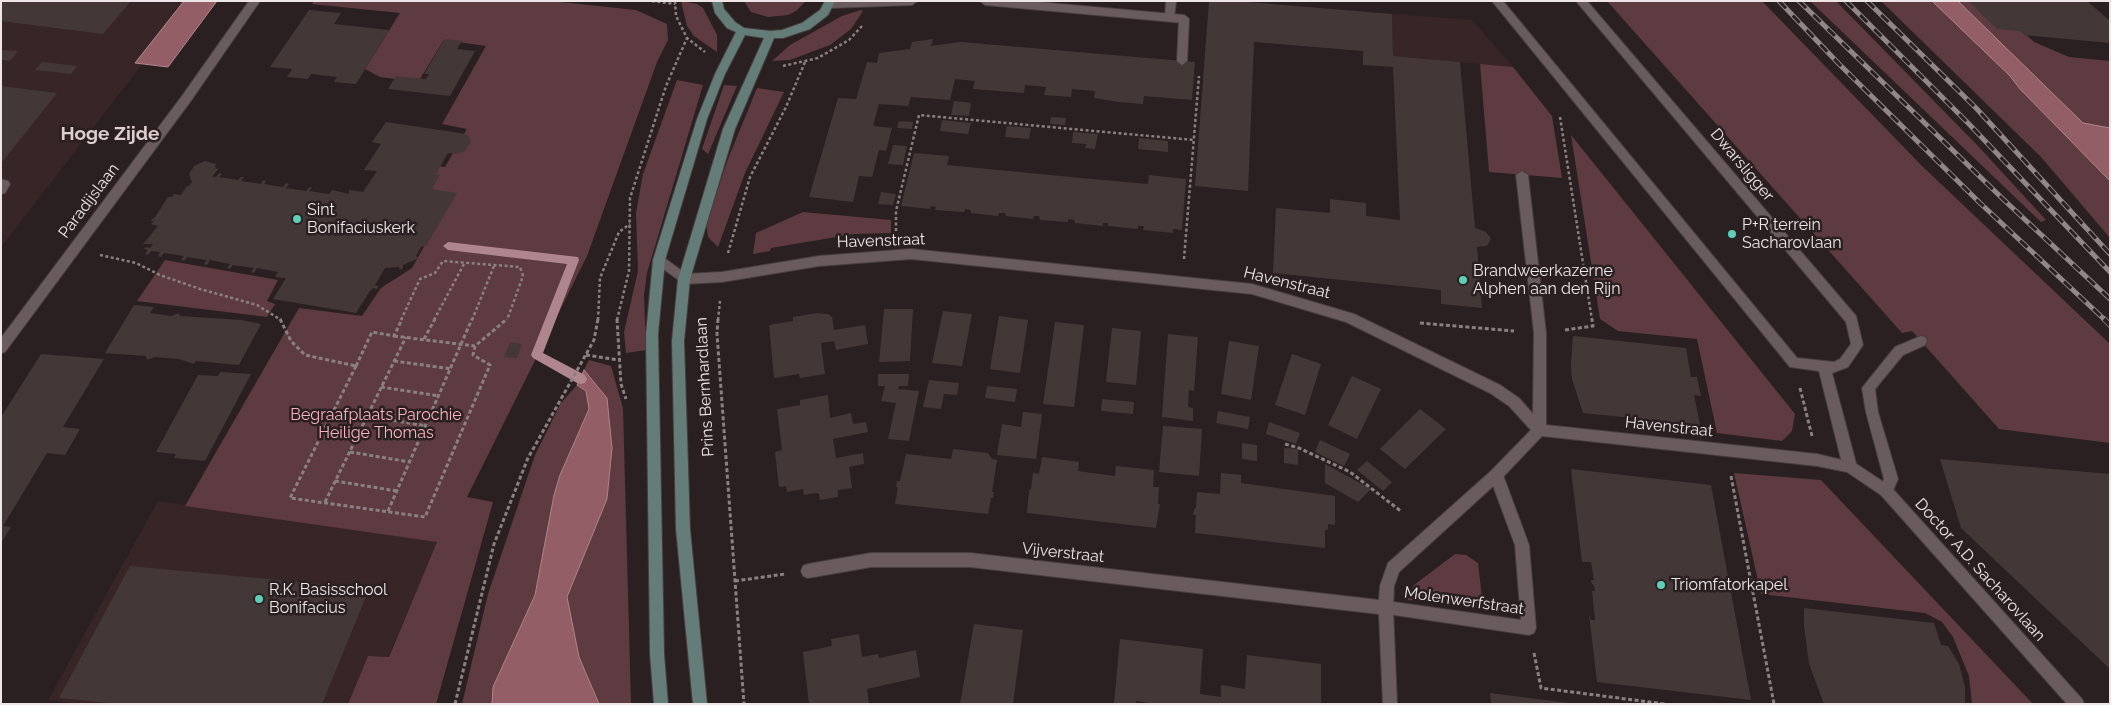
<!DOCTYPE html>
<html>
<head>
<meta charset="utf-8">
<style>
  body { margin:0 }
  #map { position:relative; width:2111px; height:705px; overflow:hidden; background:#2b2021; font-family:Raleway,sans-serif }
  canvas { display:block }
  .frame { position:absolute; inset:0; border:2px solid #ede5e6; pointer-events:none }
</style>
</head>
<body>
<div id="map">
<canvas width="2111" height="705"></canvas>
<div class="frame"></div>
</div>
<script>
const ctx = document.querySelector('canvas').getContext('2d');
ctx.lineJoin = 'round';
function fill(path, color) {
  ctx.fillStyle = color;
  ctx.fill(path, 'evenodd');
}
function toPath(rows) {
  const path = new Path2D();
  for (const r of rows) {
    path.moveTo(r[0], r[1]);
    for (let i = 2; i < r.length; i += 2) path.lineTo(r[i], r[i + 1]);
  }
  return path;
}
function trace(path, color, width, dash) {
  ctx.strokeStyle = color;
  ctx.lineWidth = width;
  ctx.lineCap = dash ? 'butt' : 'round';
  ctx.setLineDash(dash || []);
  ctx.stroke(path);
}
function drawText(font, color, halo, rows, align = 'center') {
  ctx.font = font + ' Raleway,sans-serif';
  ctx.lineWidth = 5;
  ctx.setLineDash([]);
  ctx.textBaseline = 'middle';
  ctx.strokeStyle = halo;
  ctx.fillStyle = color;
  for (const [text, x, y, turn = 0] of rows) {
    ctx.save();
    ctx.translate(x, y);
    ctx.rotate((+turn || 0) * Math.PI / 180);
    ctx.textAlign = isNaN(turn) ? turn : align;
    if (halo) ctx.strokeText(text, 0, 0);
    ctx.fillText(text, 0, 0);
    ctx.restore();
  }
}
fill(toPath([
  [1,1,191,1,1,247],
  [1392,14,1472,20,1513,67,1393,56],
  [158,501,438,542,388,657,368,656,348,704,81,704,48,700]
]), '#382528');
fill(toPath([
  [314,1,551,1,636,10,667,24,668,40,657,62,587,256,467,497,493,502,436,704,348,704,368,656,389,657,437,542,185,506,299,308,362,316,381,288,412,268,435,227,422,164,445,167,467,129,442,124,486,46,444,40,418,82,380,77,365,69,400,13,312,4],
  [681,1,697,4,703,8,717,35,717,52,694,36,687,26],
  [744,1,806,1,796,11,788,15,768,17,751,12],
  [1607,1,1762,1,1922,166,2110,344,2110,443,1999,429,1912,331,1902,333],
  [1810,1,1836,1,1978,146,2046,220,2041,222],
  [1881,1,1932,1,2010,76,2020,89,2110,181,2110,238,2041,157],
  [1958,1,1989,1,2034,42,2069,57,2110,61,2110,128,2083,123],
  [861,10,863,11,851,29,830,45,790,60,772,61,790,45,842,16],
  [1480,64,1513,67,1552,116,1562,178,1489,172],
  [677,80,703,85,647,273,644,295,646,350,626,353,624,332,638,271,636,213,643,174],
  [724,85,737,86,708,154,702,149],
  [757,88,784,92,745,173,718,247,708,237,706,223,728,159],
  [1571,135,1795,414,1792,431,1782,441,1717,433,1697,339,1618,331,1600,319],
  [803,212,891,220,891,233,854,234,771,248,770,251,753,254,756,233],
  [165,260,278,280,267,301,275,304,267,317,137,301],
  [589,360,611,366,623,408,631,704,599,704,579,657,567,597,607,499,612,448,607,398,584,370],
  [577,385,586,391,589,409,560,475,554,495,535,595,493,687,492,704,462,704,488,594,535,455,561,403],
  [1734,473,1821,480,2033,704,1972,704,1969,676,1953,637,1942,622,1925,613,1761,594],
  [1455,554,1466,555,1478,563,1483,606,1407,600,1414,585]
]), '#5d3b41');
const water = toPath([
  [184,1,217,1,168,67,135,63,184,1],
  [1932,1,1958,1,2083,123,2110,128,2110,181,2020,89,2010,76,1932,1],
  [584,370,607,398,612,448,607,499,567,597,579,657,599,704,492,704,493,687,535,595,554,495,560,475,589,409,586,391,577,385,584,370]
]);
fill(water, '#945e67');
trace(water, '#af868d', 1);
fill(toPath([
  [448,242,578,257,579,260,543,353,585,375,587,379,585,383,581,384,577,383,533,358,531,355,567,264,448,250,443,246,448,242]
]), '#af868d');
fill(toPath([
  [1,1,131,1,103,34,1,21],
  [1209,1,1236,1,1392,14,1393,56,1460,62,1475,228,1486,232,1491,239,1487,246,1477,247,1482,308,1441,304,1441,290,1273,273,1276,208,1330,213,1330,199,1366,203,1366,216,1400,220,1393,67,1363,65,1363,51,1254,42,1248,191,1195,186],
  [1968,1,2087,1,2110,21,2110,43,2024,35,2020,31,1997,29],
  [309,10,341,13,334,24,389,30,356,84,334,82,337,77,311,74,308,79,287,77,292,69,270,67],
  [445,39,462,41,457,49,475,51,450,96,388,89,396,76,426,79,429,74,424,74],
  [933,39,931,46,961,42,1195,62,1192,100,1144,96,1143,104,1118,102,1094,98,1095,91,1072,89,1071,97,1044,95,1046,87,1025,85,1024,93,973,89,975,81,955,79,950,100,911,97,908,106,879,104,873,126,892,128,886,151,879,150,872,177,859,176,853,202,809,197,838,98,856,99,867,62,877,63,879,53,910,49,912,42],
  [1,50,18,51,10,61,1,60],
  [42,62,60,64,77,66,71,74,35,70],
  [1,86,57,93,3,161,1,160],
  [954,101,971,103,969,116,951,115],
  [1051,117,1066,118,1065,125,1050,124],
  [942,120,971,123,968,134,940,131],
  [899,121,913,122,912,129,897,128],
  [386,122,460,133,468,135,471,141,465,151,456,154,448,153,436,174,440,175,432,189,457,193,426,246,421,247,416,256,419,258,403,265,403,268,400,270,399,267,385,268,375,285,378,286,377,289,373,288,370,291,356,313,273,299,286,278,275,277,278,272,257,268,254,273,251,272,254,268,233,265,230,269,227,268,230,264,210,260,207,265,204,264,207,260,187,257,184,261,181,260,184,256,164,253,161,257,158,256,160,252,151,251,148,255,145,254,148,250,144,249,146,247,150,248,153,244,143,244,158,226,151,224,154,221,150,221,155,217,168,197,172,197,174,194,181,195,187,186,189,186,192,182,189,174,194,166,205,161,216,164,215,165,216,169,219,168,212,177,216,177,219,173,222,174,219,177,238,180,241,177,244,177,241,181,261,184,263,180,266,181,264,184,283,187,286,183,289,184,286,188,306,191,309,187,312,188,309,191,329,194,332,190,349,194,349,190,363,192,377,171,364,170,381,144,372,142],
  [1007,126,1031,128,1029,139,1005,137],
  [1073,132,1098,134,1095,149,1085,148,1086,144,1072,143],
  [1139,138,1168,141,1168,152,1138,149],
  [893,145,907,146,903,165,888,164],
  [914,153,949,156,947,165,1081,178,1148,184,1149,175,1186,179,1182,230,1173,229,1173,233,1143,230,1144,226,1138,226,1138,229,1108,226,1108,223,1103,223,1103,226,1075,223,1074,220,1068,219,1068,222,1040,220,1039,216,1034,216,1033,219,1006,216,1005,213,999,213,998,216,971,213,970,210,965,209,964,212,935,210,936,207,931,206,930,209,901,206],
  [881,192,896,194,893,205,878,204],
  [134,305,154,307,150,313,171,316,179,313,180,316,241,320,261,324,239,365,196,361,194,364,179,359,155,357,147,360,146,356,105,353],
  [884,309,913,309,910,361,879,362],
  [943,311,972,314,962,366,932,363],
  [817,313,828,314,832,317,834,330,865,325,868,344,836,350,834,341,821,343,825,374,800,378,799,374,774,378,769,325,793,321,793,317],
  [999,316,1028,320,1020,373,990,369],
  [1055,322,1084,325,1074,407,1043,404],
  [1112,328,1141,331,1136,385,1106,382],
  [1168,334,1198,337,1194,391,1189,390,1188,407,1193,408,1193,421,1162,417],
  [1573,336,1686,348,1691,377,1697,377,1701,396,1694,395,1700,425,1583,413,1572,379,1571,364],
  [1229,341,1259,346,1251,400,1221,394],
  [510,342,522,344,517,358,504,357],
  [41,354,104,359,63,427,80,429,65,455,47,453,3,526,11,527,1,543,1,417],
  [1292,354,1321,364,1305,415,1275,405],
  [220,372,251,374,205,461,174,458,176,454,156,452,198,375,218,376],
  [878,374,909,374,908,386,899,386,898,389,919,391,909,441,888,439,896,403,881,401,885,386,878,386],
  [1352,376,1381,389,1357,439,1328,425],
  [929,380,959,383,957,395,944,394,941,409,923,407],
  [987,386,1017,389,1015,402,985,398],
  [828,395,830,418,851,413,853,424,866,422,868,432,833,439,836,458,863,453,864,464,849,467,852,488,838,490,838,497,820,500,819,494,816,493,804,495,803,489,787,492,786,486,779,487,775,452,782,450,777,409,800,405,800,400],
  [1102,399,1134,402,1133,414,1101,411],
  [1420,409,1446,429,1405,469,1380,449],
  [1218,411,1250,417,1248,429,1216,423],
  [1023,412,1042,414,1036,459,997,455,1002,424,1021,427],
  [1269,422,1300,433,1296,444,1266,434],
  [1163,426,1202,429,1199,476,1159,472],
  [1320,440,1350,454,1344,466,1315,452],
  [1242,443,1257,445,1257,461,1242,459],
  [1284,448,1298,449,1298,465,1284,463],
  [953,449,988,453,992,459,997,460,992,492,994,492,993,498,991,498,988,514,895,504,898,487,896,487,897,481,900,481,906,454,951,459],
  [1042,457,1079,462,1078,471,1115,476,1116,466,1154,470,1153,487,1159,487,1158,504,1160,504,1156,528,1027,513,1029,490,1031,489,1033,473,1039,474],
  [1940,459,2110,474,2110,669,1961,528],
  [1367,461,1392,482,1383,491,1357,470],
  [1325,464,1371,489,1358,502,1325,483],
  [1571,469,1711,485,1751,700,1597,682,1589,614,1591,620,1595,620,1592,591,1595,591,1594,585,1592,584,1591,580,1594,580,1591,562,1582,562],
  [1221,473,1241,475,1241,483,1335,496,1335,525,1328,524,1328,530,1325,530,1325,548,1195,533,1196,515,1193,515,1194,509,1196,508,1197,492,1220,494],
  [130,566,332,585,369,589,322,704,120,704,59,698],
  [1804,608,1934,623,1941,645,1948,646,1959,664,1965,687,1965,704,1824,704,1809,664,1804,625],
  [974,624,1023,630,1013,704,960,704],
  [859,634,862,657,878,654,879,658,916,650,920,677,867,689,869,704,809,704,803,652,832,646,831,639],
  [1120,639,1203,649,1200,694,1221,697,1221,685,1245,689,1247,655,1321,664,1321,704,1156,704,1136,701,1136,704,1114,704],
  [1490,693,1569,703,1569,704,1491,704]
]), '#443738');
const service = toPath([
  [1166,1,1176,1,1174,20,1170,21,1165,17,1166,1],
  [1492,1,1503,1,1797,358,1834,362,1840,359,1851,344,1846,322,1576,1,1587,1,1856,316,1863,345,1848,367,1832,373,1857,467,1855,471,1850,473,1845,471,1843,467,1819,371,1790,367,1492,1],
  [1184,15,1189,19,1187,61,1182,65,1177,61,1179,19,1184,15],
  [1921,336,1925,337,1927,341,1925,345,1903,355,1875,389,1878,412,1898,479,1891,495,1886,497,1881,495,1879,491,1884,479,1866,412,1862,388,1895,347,1921,336],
  [1496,469,1501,471,1503,475,1529,545,1536,628,1534,633,1529,635,1381,613,1379,608,1381,603,1386,601,1521,620,1515,545,1489,475,1491,471,1496,469]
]);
const pedestrian = toPath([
  [1,179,8,181,10,184,5,193,1,194,1,179]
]);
const minor = toPath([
  [249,1,260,1,190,102,5,352,1,353,1,338,182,96,249,1],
  [826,1,917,1,912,5,829,8,824,4,826,1],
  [980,1,1027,1,1184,15,1189,19,1184,23,985,5,980,1],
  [1522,171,1528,175,1546,333,1546,425,1817,454,1855,463,1891,487,2082,699,2084,704,2067,704,1881,495,1847,472,1817,466,1542,436,1501,479,1399,572,1394,586,1393,608,1397,704,1383,704,1379,614,970,567,871,567,808,578,803,576,801,571,803,566,808,564,871,553,970,553,1379,600,1380,586,1388,563,1491,471,1531,430,1509,406,1490,393,1346,322,1252,294,911,259,819,266,722,282,684,284,655,263,653,260,659,255,663,257,686,274,722,272,819,256,911,249,1252,284,1354,314,1500,385,1519,398,1533,414,1534,333,1516,175,1522,171]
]);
const secondary = toPath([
  [712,1,722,1,724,9,735,22,744,28,770,31,782,30,802,23,820,10,825,1,835,1,828,15,810,29,783,38,774,38,735,129,690,279,684,341,690,529,707,704,693,704,676,529,672,341,678,279,723,129,764,38,745,35,725,74,707,119,665,260,658,334,664,654,668,704,654,704,650,654,646,334,653,260,697,119,715,74,736,32,727,28,715,13,712,1]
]);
trace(service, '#483e40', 2);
trace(pedestrian, '#483e40', 2);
trace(minor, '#483e40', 2);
trace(secondary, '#483e40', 2);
trace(toPath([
  [652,1,675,4],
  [675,1,676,16,687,38,705,52],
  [783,66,818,58,849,40,862,26],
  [1560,117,1592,320],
  [896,231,896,211,919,115,1194,140],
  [728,253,750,177,786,107,805,62],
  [100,255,136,263,160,275,200,289,257,305,281,320],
  [1184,259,1199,76],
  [401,320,420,279,435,273,443,261,520,267,523,276,507,320],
  [434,320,465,262],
  [472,320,494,266],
  [598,320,600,278,619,232,630,224],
  [617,320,629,271,630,198,666,86,687,38],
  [718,320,720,301]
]), '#8a8081', 2.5, [3, 2.5]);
trace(toPath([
  [280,319,291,341,305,355,356,366],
  [617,319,621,384,626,399],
  [718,319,717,334,744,704],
  [1420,323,1514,331],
  [1565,330,1593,326,1592,319],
  [394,336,475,346],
  [424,339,435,319],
  [586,355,619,360],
  [394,361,452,369],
  [356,366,290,498,425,517,490,365,473,355,475,346,507,319],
  [356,366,372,332,394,336,402,319],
  [381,387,439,396],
  [1800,388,1812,436],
  [368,416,426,426],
  [1285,444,1299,448,1350,472,1402,512],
  [350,452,410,462],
  [1731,476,1774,704],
  [335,481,397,491],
  [325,502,406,337],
  [388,511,472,319],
  [735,581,785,574],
  [1534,653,1541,688,1665,704],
  [455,704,494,544,528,458,594,340,598,319]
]), '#8a8081', 3, [4, 2.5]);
fill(service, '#6a5c5e');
fill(pedestrian, '#6a5c5e');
fill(minor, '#6a5c5e');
fill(secondary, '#657d78');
const railFar1 = toPath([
  [1779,1,1840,65,1980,203,2105,320],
  [1799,1,2004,200,2110,299],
  [1846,1,1968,123,2110,272],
  [1867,1,1976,108,2110,254]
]);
const rail = toPath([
  [2104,319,2110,325]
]);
trace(railFar1, '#918788', 5);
trace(rail, '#918788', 5.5);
trace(railFar1, '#2b2021', 3, [10]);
trace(rail, '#2b2021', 4, [12]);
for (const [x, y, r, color] of [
  [297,219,5,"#5eceb7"],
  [1732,234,5,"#5eceb7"],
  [1463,280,5,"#5eceb7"],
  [1661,585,5,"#5eceb7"],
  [259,599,5,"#5eceb7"]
]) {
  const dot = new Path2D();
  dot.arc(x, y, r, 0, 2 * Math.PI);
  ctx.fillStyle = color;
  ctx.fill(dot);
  trace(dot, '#2b2021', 2);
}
drawText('16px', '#ede5e6', '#2b2021', [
  ["Dwarsligger",1742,165,50],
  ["Paradijslaan",89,201,-53],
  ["Havenstraat",881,241,-2],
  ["Havenstraat",1287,283,14],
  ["Prins Bernhardlaan",705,387,-93],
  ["Havenstraat",1669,427,6],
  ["Vijverstraat",1063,553,6],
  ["Doctor A.D. Sacharovlaan",1980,570,48],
  ["Molenwerfstraat",1464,601,8]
]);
drawText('16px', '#ede5e6', '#2b2021', [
  ["Sint",307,210],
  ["Bonifaciuskerk",307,228],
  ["P+R terrein",1742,225],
  ["Sacharovlaan",1742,243],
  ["Brandweerkazerne",1473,271],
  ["Alphen aan den Rijn",1473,289],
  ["Triomfatorkapel",1671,585],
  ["R.K. Basisschool",269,590],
  ["Bonifacius",269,608]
], 'left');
drawText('16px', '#f8b3be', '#2b2021', [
  ["Begraafplaats Parochie",376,415],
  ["Heilige Thomas",376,433]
]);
drawText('bold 19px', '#dfced0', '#2b2021', [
  ["Hoge Zijde",110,134]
]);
</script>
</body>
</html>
